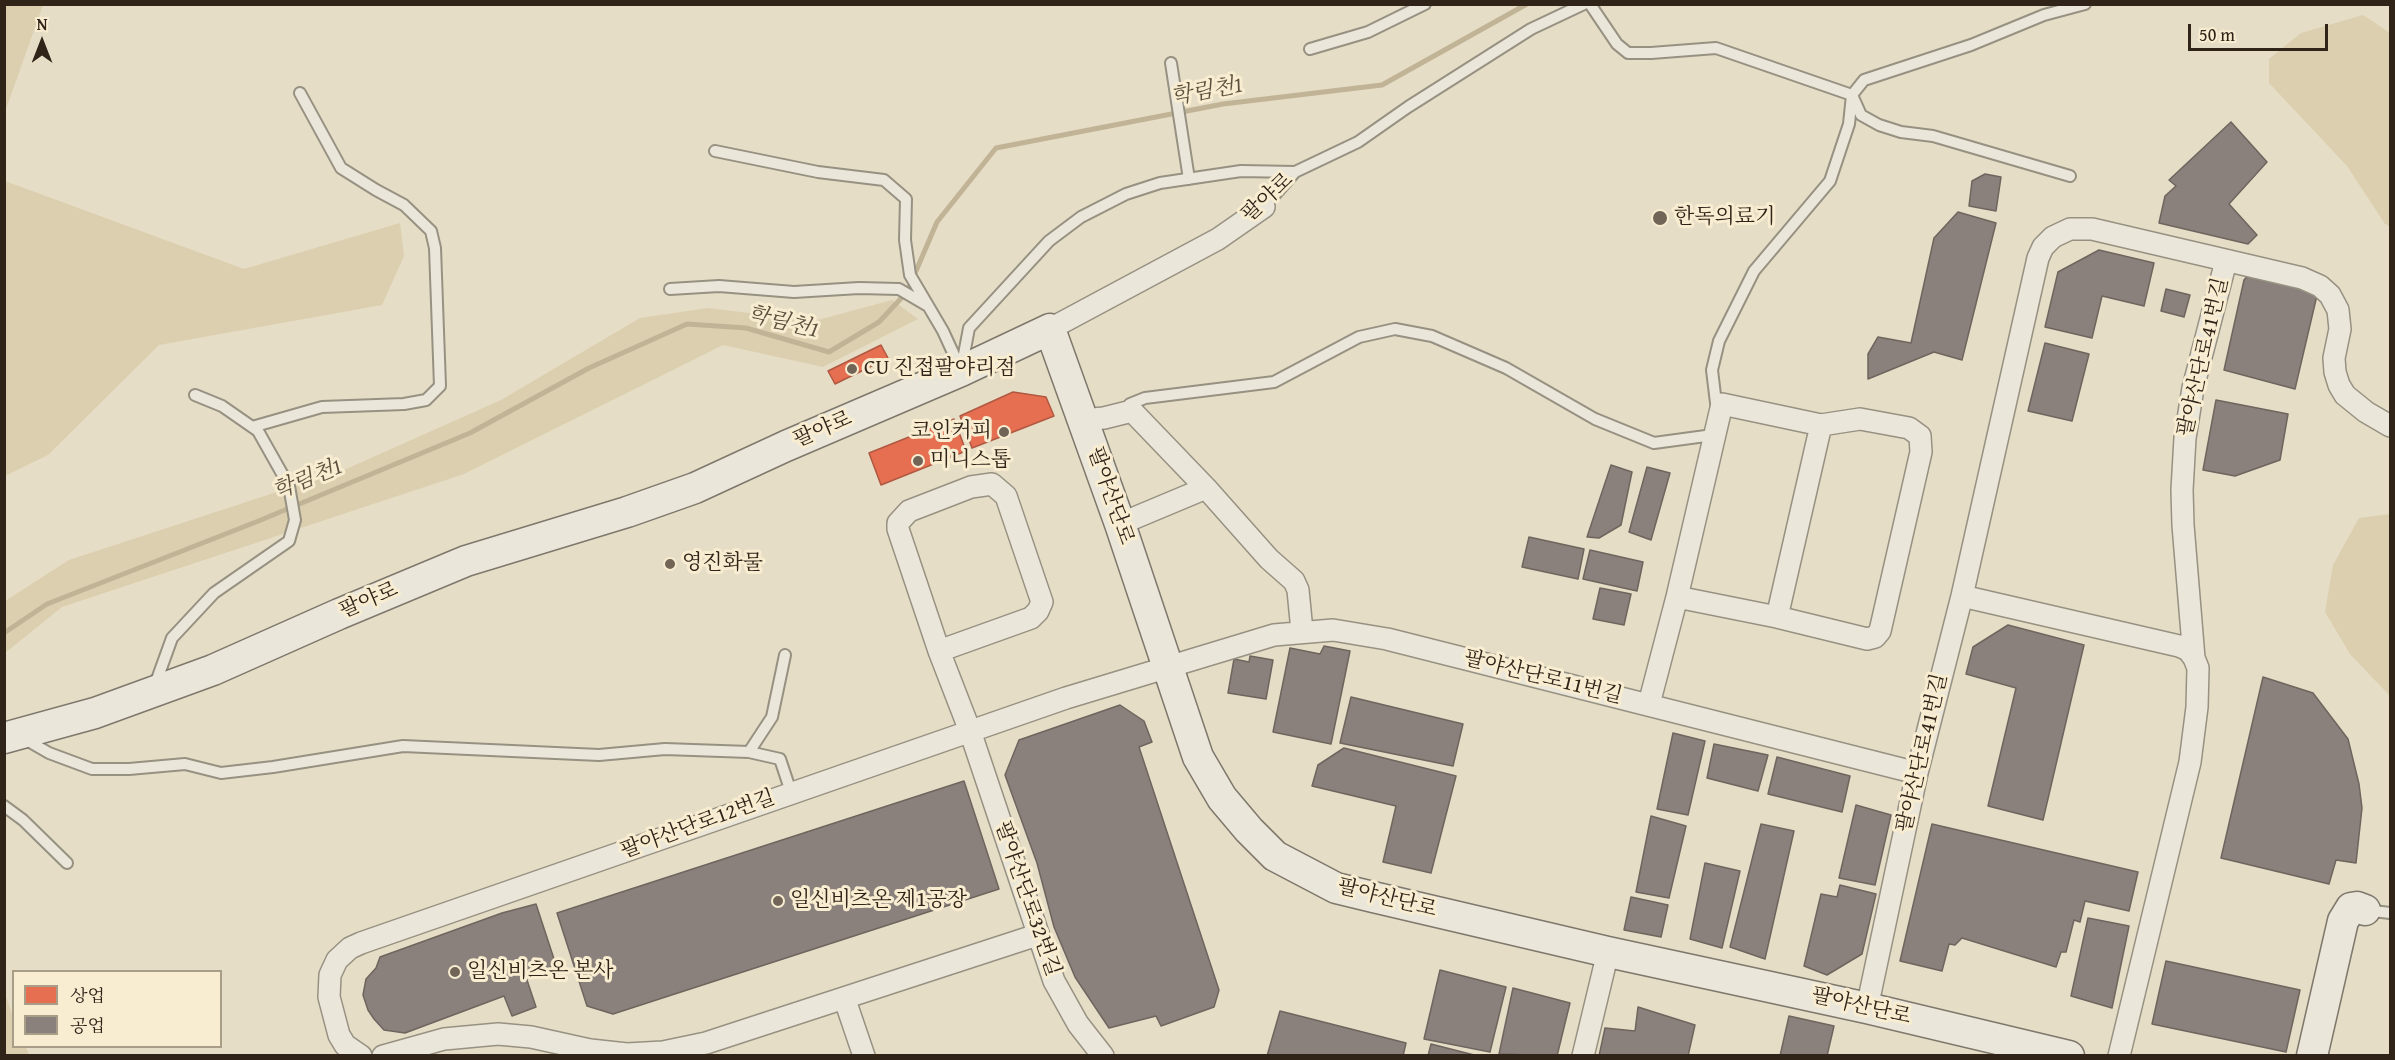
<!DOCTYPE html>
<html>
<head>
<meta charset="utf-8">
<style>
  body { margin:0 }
  #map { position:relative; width:2395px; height:1060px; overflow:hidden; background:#e6ddc6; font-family:"Gentium Book Plus","Noto Serif KR",serif }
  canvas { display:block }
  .frame { position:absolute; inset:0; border:6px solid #302419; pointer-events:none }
  .legend { position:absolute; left:12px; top:970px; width:210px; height:78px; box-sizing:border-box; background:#f8edd1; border:2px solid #a89d87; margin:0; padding:8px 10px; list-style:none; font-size:18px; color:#302419 }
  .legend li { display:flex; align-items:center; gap:12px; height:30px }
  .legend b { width:30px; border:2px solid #a89d87 }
  .north { position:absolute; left:12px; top:12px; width:60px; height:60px; -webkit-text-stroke:4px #f8edd1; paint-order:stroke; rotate:0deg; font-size:16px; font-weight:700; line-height:24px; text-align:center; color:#302419 }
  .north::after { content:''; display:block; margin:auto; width:21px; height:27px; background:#302419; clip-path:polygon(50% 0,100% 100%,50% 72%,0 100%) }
  .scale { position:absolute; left:2188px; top:24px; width:140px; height:27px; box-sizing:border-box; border:3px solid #302419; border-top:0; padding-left:8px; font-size:18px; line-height:21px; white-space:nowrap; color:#302419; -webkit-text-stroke:4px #f8edd1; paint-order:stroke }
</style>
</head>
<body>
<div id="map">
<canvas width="2395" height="1060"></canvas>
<div class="frame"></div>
<ul class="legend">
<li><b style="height:16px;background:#e76f51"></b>상업</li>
<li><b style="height:16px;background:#8a817c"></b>공업</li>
</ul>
<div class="north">N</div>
<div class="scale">50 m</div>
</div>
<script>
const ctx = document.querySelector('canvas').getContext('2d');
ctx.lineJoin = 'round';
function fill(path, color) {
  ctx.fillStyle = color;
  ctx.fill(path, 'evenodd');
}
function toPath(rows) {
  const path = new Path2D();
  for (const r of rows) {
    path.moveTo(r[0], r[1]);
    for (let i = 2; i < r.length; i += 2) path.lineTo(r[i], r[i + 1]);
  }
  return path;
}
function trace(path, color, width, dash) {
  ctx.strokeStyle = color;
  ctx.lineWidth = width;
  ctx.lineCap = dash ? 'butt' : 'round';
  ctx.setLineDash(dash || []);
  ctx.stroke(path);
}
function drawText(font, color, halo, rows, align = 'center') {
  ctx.font = font + ' "Gentium Book Plus","Noto Serif KR",serif';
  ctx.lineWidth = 6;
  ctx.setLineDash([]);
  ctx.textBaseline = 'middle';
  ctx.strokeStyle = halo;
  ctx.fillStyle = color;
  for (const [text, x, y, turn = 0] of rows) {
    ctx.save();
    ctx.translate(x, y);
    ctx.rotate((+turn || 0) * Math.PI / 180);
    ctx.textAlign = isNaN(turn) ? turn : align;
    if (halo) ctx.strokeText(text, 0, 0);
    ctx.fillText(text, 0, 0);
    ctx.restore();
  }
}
fill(toPath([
  [5,4,43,5,5,112,4,5],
  [2363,15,2390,33,2390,227,2385,224,2347,166,2269,83,2269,59,2301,33],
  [5,181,244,269,400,223,404,256,382,305,159,345,48,455,5,476],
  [892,300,918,319,823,367,723,345,464,474,62,607,5,653,5,601,69,560,344,470,501,400,640,318,708,308,814,321],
  [2390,514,2390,696,2350,654,2325,612,2333,565,2359,518],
  [5,994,13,1016,14,1046,26,1047,29,1055,5,1055]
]), '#dccfaf');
const shops = toPath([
  [881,345,888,358,835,384,828,371,881,345],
  [1013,392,1046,397,1054,416,972,448,960,416,1013,392],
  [954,419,966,451,881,485,869,453,954,419]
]);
fill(shops, '#e76f51');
trace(shops, '#b05840', 1.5);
const industry = toPath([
  [2231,122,2267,162,2229,204,2257,235,2248,244,2159,223,2165,196,2176,186,2169,180,2231,122],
  [1985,174,2001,177,1996,211,1969,206,1972,181,1985,174],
  [1958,212,1996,223,1962,360,1934,352,1868,379,1868,354,1878,337,1911,343,1934,238,1958,212],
  [2099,250,2154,263,2144,306,2102,296,2092,338,2045,327,2058,272,2099,250],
  [2251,272,2318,291,2295,389,2224,370,2244,280,2251,272],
  [2166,289,2190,295,2184,317,2161,311,2166,289],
  [2045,343,2089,354,2072,421,2028,411,2045,343],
  [2216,400,2288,414,2280,460,2235,476,2203,470,2216,400],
  [1611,465,1632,472,1621,525,1599,538,1587,537,1611,465],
  [1647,467,1670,473,1651,540,1629,532,1647,467],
  [1529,537,1584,549,1578,579,1522,567,1529,537],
  [1590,550,1643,562,1637,591,1583,579,1590,550],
  [1600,588,1631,594,1624,625,1593,619,1600,588],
  [2008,625,2084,645,2043,820,1988,806,2016,688,1966,674,1973,647,2008,625],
  [1324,646,1350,651,1331,744,1273,732,1290,648,1320,654,1324,646],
  [1250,656,1273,660,1266,699,1228,693,1234,659,1249,662,1250,656],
  [2263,677,2313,693,2348,739,2359,784,2362,808,2356,863,2336,860,2329,884,2221,858,2263,677],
  [1351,697,1463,724,1453,766,1340,743,1351,697],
  [1120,705,1144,721,1152,742,1139,747,1219,990,1214,1007,1161,1026,1156,1016,1109,1028,1075,977,1054,927,1037,863,1005,775,1019,740,1120,705],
  [1673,733,1705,741,1688,815,1657,809,1673,733],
  [1714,744,1768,755,1758,791,1707,778,1714,744],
  [1344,748,1456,776,1431,873,1383,862,1396,806,1312,786,1318,765,1344,748],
  [1777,757,1850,776,1842,812,1768,794,1777,757],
  [964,781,999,889,613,1014,587,1006,557,913,964,781],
  [1856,805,1891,815,1875,885,1839,878,1856,805],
  [1651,816,1686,826,1669,898,1636,892,1651,816],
  [1761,824,1794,831,1765,959,1730,947,1761,824],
  [1932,824,2138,872,2129,911,2085,901,2080,922,2074,920,2066,952,2061,952,2056,967,1962,938,1955,945,1949,944,1942,971,1900,961,1932,824],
  [1705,863,1740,871,1722,948,1690,939,1705,863],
  [1840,885,1876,894,1862,954,1827,975,1804,966,1821,894,1837,897,1840,885],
  [1631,897,1668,905,1661,937,1624,930,1631,897],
  [536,904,556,965,526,977,536,1007,512,1016,504,996,405,1033,384,1030,374,1019,368,1010,363,995,366,979,376,968,380,957,502,913,536,904],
  [2088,918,2129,926,2112,1008,2071,996,2088,918],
  [2166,961,2300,990,2286,1052,2152,1024,2166,961],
  [1440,970,1506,987,1490,1052,1424,1039,1440,970],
  [1513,988,1570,1003,1557,1056,1499,1054,1513,988],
  [1638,1007,1695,1025,1688,1056,1599,1056,1605,1028,1635,1031,1638,1007],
  [1280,1011,1406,1043,1403,1056,1267,1056,1280,1011],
  [1789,1016,1834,1026,1827,1056,1780,1056,1789,1016],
  [1431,1044,1478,1056,1428,1056,1431,1044]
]);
fill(industry, '#8a817c');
trace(industry, '#6f655e', 1.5);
trace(toPath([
  [4,633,47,604,256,522,470,433,589,368,687,324,746,328,829,352,879,322,907,292,937,222,996,148,1223,104,1382,85,1527,4]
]), '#c1b496', 5);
const lane = toPath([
  [1590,4,1617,44,1628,53,1651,53,1716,48,1852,95,1864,80,1971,45,2044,15,2085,4],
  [1310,49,1368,32,1425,4],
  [1171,63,1189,179],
  [1852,95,1861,115,1879,125,1901,132,1933,136,2070,176],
  [715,151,818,172,884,180,906,199,905,240,910,275,943,331,960,368],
  [1264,207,1295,172,1358,142,1408,107,1531,29,1584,4],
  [670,289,719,286,794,292,859,288,899,289,928,306],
  [962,365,969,328,1049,241,1081,217,1126,194,1160,183,1241,171,1295,172],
  [1721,404,1716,403,1712,370,1719,341,1754,271,1830,181,1849,124,1852,95],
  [1132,411,1130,404,1145,398,1274,382,1359,337,1395,329,1432,336,1506,368,1595,419,1654,443,1713,435],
  [252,427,322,407,404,404,426,400,440,386,435,248,431,231,404,205,376,190,341,168,300,93],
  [155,685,172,638,214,593,289,541,295,520,289,486,258,431,222,406,195,395],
  [23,738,49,753,92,769,129,769,185,764,221,773,273,767,403,746,599,755,665,749,749,752,780,759,791,792],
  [749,752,772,717,785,655],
  [4,806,23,820,67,863],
  [2365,910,2390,913]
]);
const street = toPath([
  [1050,329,1218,239,1264,207],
  [1082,420,1104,418,1132,411,1206,488,1269,559,1294,581,1298,590,1302,631],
  [1120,524,1206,488],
  [1962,596,2179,646,2188,650,2194,658],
  [1777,617,1821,425],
  [939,651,1031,618,1038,611,1042,602,1006,496,992,484,971,487,909,511,898,523,898,529,939,651,970,731,1054,981,1078,1024,1103,1056],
  [1649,704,1677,597,1722,404,1821,425,1860,419,1909,428,1920,436,1921,452,1880,631,1875,637,1867,639,1777,617,1677,597],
  [845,1000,864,1056],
  [1867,1008,1917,773,1962,596,2038,258,2043,247,2053,237,2070,229,2092,229,2302,278,2320,286,2330,295,2338,310,2340,329,2334,358,2335,372,2339,385,2345,395,2366,412,2390,426],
  [361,1056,345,1045,339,1035,329,997,330,975,337,960,350,948,361,943,1066,698,1274,635,1333,630,1387,639,1917,773],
  [383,1056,444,1039,498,1034,531,1037,590,1050,627,1054,663,1052,706,1043,1037,935],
  [1583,1056,1608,952],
  [2119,1056,2190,762,2197,707,2198,668,2194,658,2183,525,2182,490,2185,438,2193,388,2226,261]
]);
const secondary = toPath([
  [4,738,95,713,213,670,339,614,466,561,627,512,695,488,786,446,961,371,1050,329,1120,524,1198,757,1222,798,1249,830,1275,856,1336,888,1373,897,1608,952,1867,1008,2069,1056],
  [2312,1056,2343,921,2351,908,2357,907,2365,910]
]);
trace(lane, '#979182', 14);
trace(street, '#979182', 24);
trace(secondary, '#7e776b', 33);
trace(lane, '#eae6da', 10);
trace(street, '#eae6da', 21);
trace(secondary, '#eae6da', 30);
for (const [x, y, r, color] of [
  [1660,218,8,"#706556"],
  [852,369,6,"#706556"],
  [1004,432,6,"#706556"],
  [918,461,6,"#706556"],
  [670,564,6,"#706556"],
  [778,901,6,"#706556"],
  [455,972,6,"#706556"]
]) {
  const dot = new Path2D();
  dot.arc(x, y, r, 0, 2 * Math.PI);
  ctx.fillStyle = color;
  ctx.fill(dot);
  trace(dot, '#f8edd1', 2);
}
drawText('21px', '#302419', '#f8edd1', [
  ["팔야로",1268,198,-43],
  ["팔야산단로41번길",2204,357,-77],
  ["팔야로",823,430,-23],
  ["팔야산단로",1110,496,71],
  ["팔야로",369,601,-23],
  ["팔야산단로11번길",1543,678,14],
  ["팔야산단로41번길",1923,753,-77],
  ["팔야산단로12번길",698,825,-20],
  ["팔야산단로32번길",1027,899,71],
  ["팔야산단로",1387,899,14],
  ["팔야산단로",1861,1007,13]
]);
drawText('21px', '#302419', '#f8edd1', [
  ["한독의료기",1674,218],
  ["CU 진접팔야리점",864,369],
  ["코인커피",992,432,"right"],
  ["미니스톱",930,461],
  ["영진화물",682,564],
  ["일신비츠온 제1공장",790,901],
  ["일신비츠온 본사",467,972]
], 'left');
drawText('italic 22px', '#5d503e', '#f8edd1', [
  ["학림천1",1207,92,-10],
  ["학림천1",783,323,14],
  ["학림천1",308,480,-22]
]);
</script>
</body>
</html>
